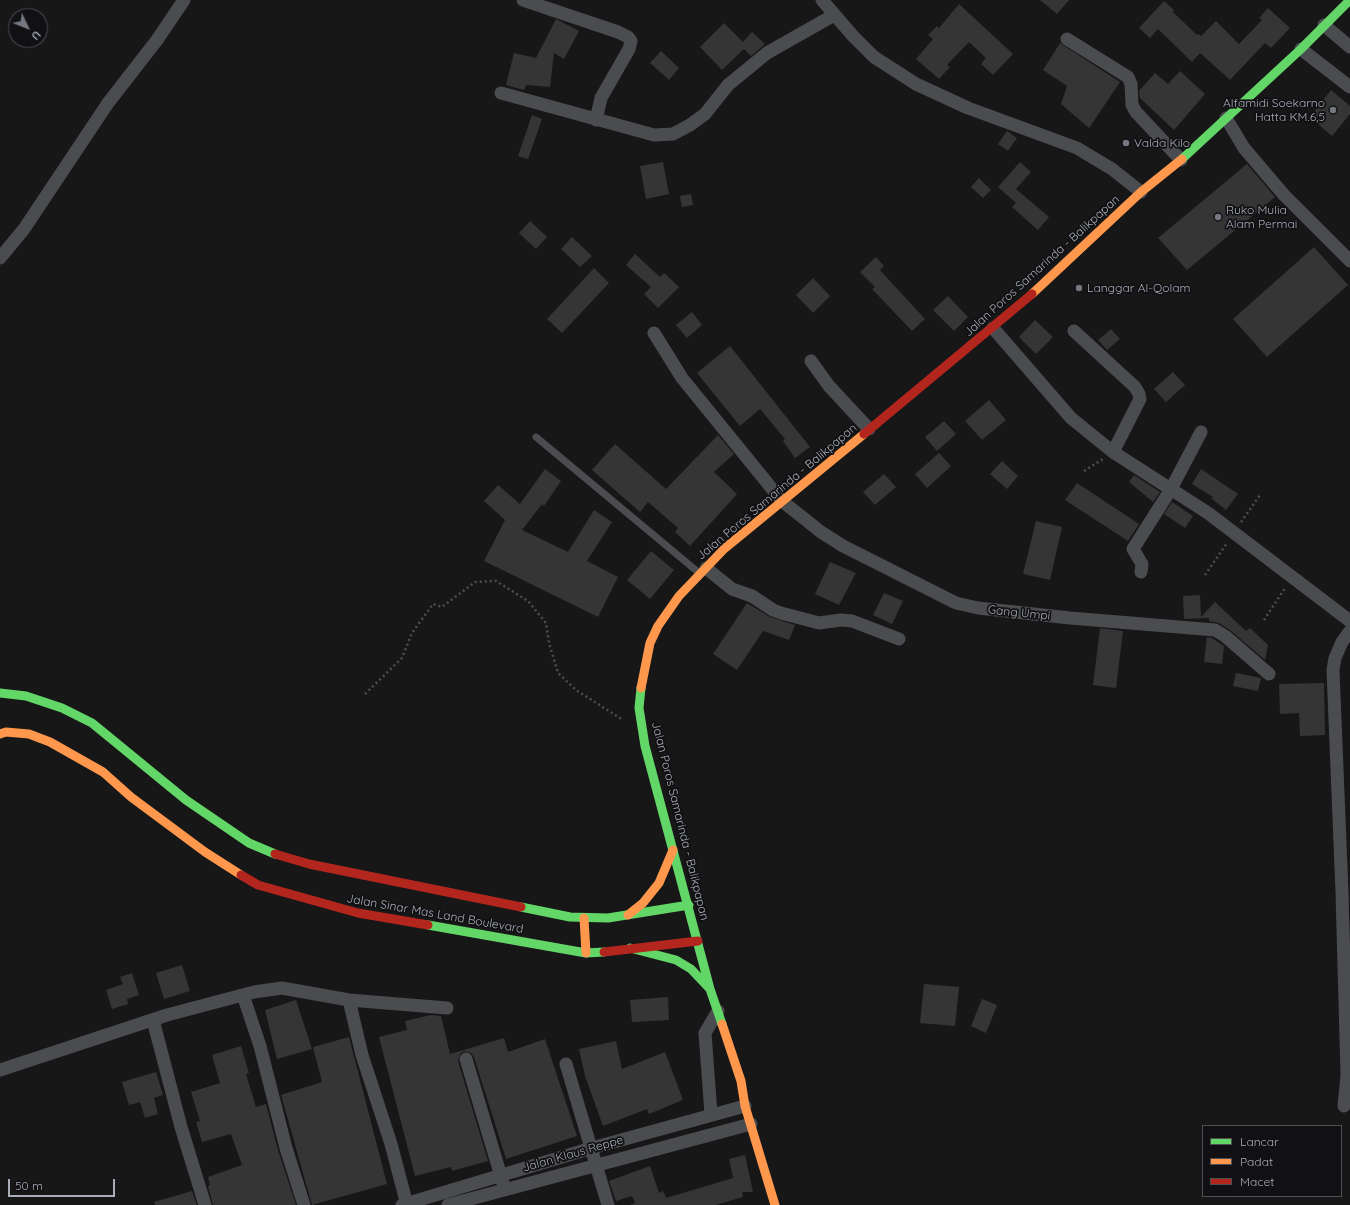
<!DOCTYPE html>
<html>
<head>
<meta charset="utf-8">
<style>
  body { margin:0 }
  #map { position:relative; width:1350px; height:1205px; overflow:hidden; background:#171717; font-family:Quicksand,sans-serif }
  canvas { display:block }
  .legend { position:absolute; left:1202px; top:1125px; width:140px; height:72px; box-sizing:border-box; background:#111113; border:1px solid #4d4f55; margin:0; padding:5px 7px; list-style:none; font-size:12px; color:#a8adb8 }
  .legend li { display:flex; align-items:center; gap:8px; height:20px }
  .legend b { width:20px; border:1px solid #4d4f55 }
  .north { position:absolute; left:8px; top:8px; width:40px; height:40px; box-sizing:border-box; background:#111113; border:1px solid #4d4f55; border-radius:50%; rotate:133deg; font-size:11px; font-weight:700; line-height:16px; text-align:center; color:#a8adb8 }
  .north::after { content:''; display:block; margin:auto; width:14px; height:18px; background:#757880; clip-path:polygon(50% 0,100% 100%,50% 72%,0 100%) }
  .scale { position:absolute; left:8px; top:1179px; width:107px; height:18px; box-sizing:border-box; border:2px solid #a8adb8; border-top:0; padding-left:5px; font-size:12px; line-height:14px; white-space:nowrap; color:#a8adb8; -webkit-text-stroke:3px #111113; paint-order:stroke }
</style>
</head>
<body>
<div id="map">
<canvas width="1350" height="1205"></canvas>
<ul class="legend">
<li><b style="height:5px;background:#63d668"></b>Lancar</li>
<li><b style="height:5px;background:#ff974d"></b>Padat</li>
<li><b style="height:5px;background:#b3261e"></b>Macet</li>
</ul>
<div class="north">U</div>
<div class="scale">50 m</div>
</div>
<script>
const ctx = document.querySelector('canvas').getContext('2d');
ctx.lineJoin = 'round';
function fill(path, color) {
  ctx.fillStyle = color;
  ctx.fill(path, 'evenodd');
}
function toPath(rows) {
  const path = new Path2D();
  for (const r of rows) {
    path.moveTo(r[0], r[1]);
    for (let i = 2; i < r.length; i += 2) path.lineTo(r[i], r[i + 1]);
  }
  return path;
}
function trace(path, color, width, dash) {
  ctx.strokeStyle = color;
  ctx.lineWidth = width;
  ctx.lineCap = dash ? 'butt' : 'round';
  ctx.setLineDash(dash || []);
  ctx.stroke(path);
}
function drawText(font, color, halo, rows, align = 'center') {
  ctx.font = font + ' Quicksand,sans-serif';
  ctx.lineWidth = 3.5;
  ctx.setLineDash([]);
  ctx.textBaseline = 'middle';
  ctx.strokeStyle = halo;
  ctx.fillStyle = color;
  for (const [text, x, y, turn = 0] of rows) {
    ctx.save();
    ctx.translate(x, y);
    ctx.rotate((+turn || 0) * Math.PI / 180);
    ctx.textAlign = isNaN(turn) ? turn : align;
    if (halo) ctx.strokeText(text, 0, 0);
    ctx.fillText(text, 0, 0);
    ctx.restore();
  }
}
fill(toPath([
  [1040,0,1069,0,1057,14],
  [1164,1,1174,10,1173,12,1197,35,1199,34,1201,36,1216,21,1239,44,1262,20,1259,18,1268,8,1290,28,1271,48,1265,43,1230,80,1200,53,1192,62,1158,29,1150,38,1139,28],
  [959,4,1013,54,993,75,981,64,986,58,969,42,947,65,950,67,939,79,916,59,933,39,928,35,937,26,939,28],
  [556,19,579,31,564,59,554,53,550,87,526,85,524,90,506,85,514,53,536,58],
  [724,23,743,42,752,32,765,44,751,56,744,49,722,70,700,47],
  [1060,43,1120,82,1089,128,1061,104,1067,86,1043,70],
  [661,51,679,68,669,80,650,63],
  [1180,71,1205,94,1174,130,1140,98,1139,91,1155,73,1168,84],
  [1331,90,1350,106,1350,114,1332,136,1310,117],
  [532,115,542,119,528,159,518,156],
  [1007,131,1017,138,1008,151,998,144],
  [663,162,669,194,646,199,640,166],
  [1020,162,1031,172,1016,189,1049,217,1038,230,1012,207,1016,203,998,187],
  [1247,164,1275,197,1187,270,1158,238],
  [979,178,991,190,983,198,971,187],
  [691,194,693,205,682,207,680,196],
  [530,221,547,237,536,249,519,233],
  [572,237,592,256,580,267,561,249],
  [1314,247,1348,285,1267,357,1233,319],
  [635,254,660,277,664,273,679,287,658,308,644,294,651,287,626,265],
  [876,257,884,266,880,270,925,319,912,331,872,289,875,287,860,272],
  [594,268,609,283,562,333,547,319],
  [813,278,830,296,813,313,796,295],
  [948,296,968,317,954,331,933,310],
  [692,312,702,325,687,338,676,325],
  [1035,320,1053,337,1036,354,1019,337],
  [1111,329,1120,339,1107,350,1098,340],
  [730,346,810,447,795,458,783,441,785,439,760,409,740,426,697,373],
  [1173,372,1185,385,1166,402,1154,389],
  [989,400,1006,420,982,440,965,421],
  [944,421,956,434,937,451,925,437],
  [718,435,734,454,714,472,737,494,690,546,675,532,678,528,648,502,640,512,592,470,615,444,666,489],
  [939,453,951,466,927,488,915,474],
  [1002,461,1018,476,1007,489,990,474],
  [545,469,561,481,544,506,542,504,522,530,568,552,594,510,612,522,587,561,618,577,598,617,484,561,505,520,484,501,498,485,520,504],
  [1201,469,1238,494,1226,510,1211,498,1213,497,1192,484],
  [884,474,896,487,875,505,863,492],
  [1134,475,1160,492,1153,502,1129,482],
  [1077,483,1139,524,1128,541,1065,500],
  [1172,502,1193,516,1185,528,1164,514],
  [1036,521,1062,527,1050,580,1023,574],
  [651,551,674,570,650,599,627,580],
  [830,562,856,573,839,605,815,594],
  [884,593,903,601,892,624,873,615],
  [1200,595,1201,617,1215,602,1246,631,1250,628,1268,645,1265,660,1230,630,1219,623,1209,621,1209,618,1184,619,1183,596],
  [747,603,770,617,795,625,789,640,763,631,737,670,713,654],
  [1100,628,1123,631,1116,688,1093,685],
  [1207,637,1212,638,1224,646,1222,664,1204,662],
  [1236,673,1261,678,1258,691,1233,686],
  [1324,683,1325,735,1300,736,1299,713,1280,714,1279,684],
  [182,965,190,991,164,999,156,973],
  [132,973,139,995,127,999,128,1004,112,1009,106,990,123,984,120,977],
  [924,984,959,987,955,1026,920,1023],
  [668,997,669,1020,632,1022,630,1000],
  [982,999,997,1005,986,1033,971,1026],
  [296,1000,312,1049,277,1059,265,1010],
  [431,1015,441,1016,450,1054,504,1038,508,1052,545,1039,577,1136,506,1159,474,1057,471,1053,464,1051,460,1054,458,1061,488,1161,452,1171,451,1167,415,1176,379,1037,407,1030,405,1021],
  [349,1037,387,1184,312,1205,281,1095,322,1082,313,1047],
  [616,1041,622,1069,665,1052,683,1100,649,1114,647,1109,603,1126,585,1076,579,1049],
  [241,1046,249,1073,246,1074,256,1107,266,1104,278,1150,296,1205,213,1205,208,1186,210,1185,208,1177,242,1165,231,1134,202,1142,196,1122,200,1121,191,1092,220,1083,212,1055],
  [156,1072,163,1095,154,1098,158,1114,145,1118,140,1102,129,1105,122,1082],
  [745,1155,753,1192,742,1192,743,1197,716,1205,630,1205,635,1203,632,1196,616,1201,609,1181,650,1166,659,1193,663,1191,666,1198,733,1178,729,1159],
  [192,1191,197,1205,155,1205,154,1202]
]), '#353536');
trace(toPath([
  [1084,471,1103,459],
  [1241,522,1260,495],
  [1205,575,1227,543],
  [1264,620,1285,588],
  [365,694,402,658,412,633,433,604,442,607,475,582,496,581,528,601,546,623,549,643,558,673,576,690,623,720]
]), '#4d4e52', 2.5, [2, 3]);
trace(toPath([
  [536,437,698,572]
]), '#4b4c50', 7);
trace(toPath([
  [523,0,618,32,628,37,631,41,629,49,601,98,596,120],
  [822,0,853,36,874,57,916,84,968,108,1077,148,1112,169,1141,192],
  [1324,25,1350,47],
  [1067,39,1128,77,1131,84,1132,105,1136,112,1181,160],
  [1301,49,1350,87],
  [501,93,654,135,673,134,690,125,705,114,728,85,767,53,834,15],
  [1226,118,1244,148,1284,195,1350,261],
  [0,258,24,229,108,103,157,40,184,0],
  [993,328,1071,418,1113,452,1208,513,1350,621],
  [1074,331,1135,387,1139,394,1140,399,1113,452],
  [654,333,682,378,782,501,821,532,843,546,956,603,978,608,1070,618,1215,630,1225,636,1269,674],
  [811,361,829,386,869,429],
  [706,568,732,589,752,596,773,610,781,613,819,623,841,620,852,621,899,639],
  [1141,572,1142,564,1133,549,1171,489,1201,432],
  [243,995,260,1046,286,1148,304,1205],
  [349,1000,362,1055,391,1144,407,1205],
  [153,1020,181,1127,205,1205],
  [466,1059,503,1183],
  [566,1064,608,1205],
  [0,1070,167,1015,254,992,282,988,349,1000,447,1008],
  [1344,1106,1347,1075,1342,892,1333,670,1335,658,1342,642,1350,631],
  [711,1114,705,1033,718,1011],
  [402,1205,592,1148,745,1106],
  [448,1205,751,1124]
]), '#4b4c50', 13);
trace(toPath([
  [1182,159,1301,49,1350,0],
  [641,688,639,708,645,746,710,989,722,1024],
  [0,693,26,696,62,708,92,723,186,800,249,843,275,854],
  [521,907,570,917,608,918,689,905],
  [428,925,586,953,604,952],
  [630,948,676,960,691,969,709,988]
]), '#63d668', 9);
trace(toPath([
  [1032,294,1141,192,1182,159],
  [641,688,650,643,658,626,679,596,724,549,864,434],
  [0,734,6,732,29,734,50,742,103,772,131,797,205,852,241,875],
  [628,915,643,903,659,883,673,850],
  [584,918,586,953],
  [722,1024,741,1081,745,1106,775,1205]
]), '#ff974d', 9);
trace(toPath([
  [864,434,1032,294],
  [275,854,309,864,521,907],
  [241,875,258,885,358,913,428,925],
  [604,952,698,941]
]), '#b3261e', 9);
for (const [x, y, r, color] of [
  [1333,110,4,"#757880"],
  [1126,143,4,"#757880"],
  [1218,217,4,"#757880"],
  [1079,288,4,"#757880"]
]) {
  const dot = new Path2D();
  dot.arc(x, y, r, 0, 2 * Math.PI);
  ctx.fillStyle = color;
  ctx.fill(dot);
  trace(dot, '#111113', 1.5);
}
drawText('12px', '#a8adb8', '#111113', [
  ["Alfamidi Soekarno",1325,103,"right"],
  ["Hatta KM.6,5",1325,117,"right"],
  ["Valda Kilo",1134,143],
  ["Ruko Mulia",1226,210],
  ["Alam Permai",1226,224],
  ["Langgar Al-Qolam",1087,288]
], 'left');
drawText('12px', '#a8adb8', '#111113', [
  ["Jalan Poros Samarinda - Balikpapan",1042,266,-42],
  ["Jalan Poros Samarinda - Balikpapan",777,492,-40],
  ["Gang Umpi",1019,613,6],
  ["Jalan Poros Samarinda - Balikpapan",680,821,76],
  ["Jalan Sinar Mas Land Boulevard",435,914,10],
  ["Jalan Klaus Reppe",573,1154,-16]
]);
</script>
</body>
</html>
